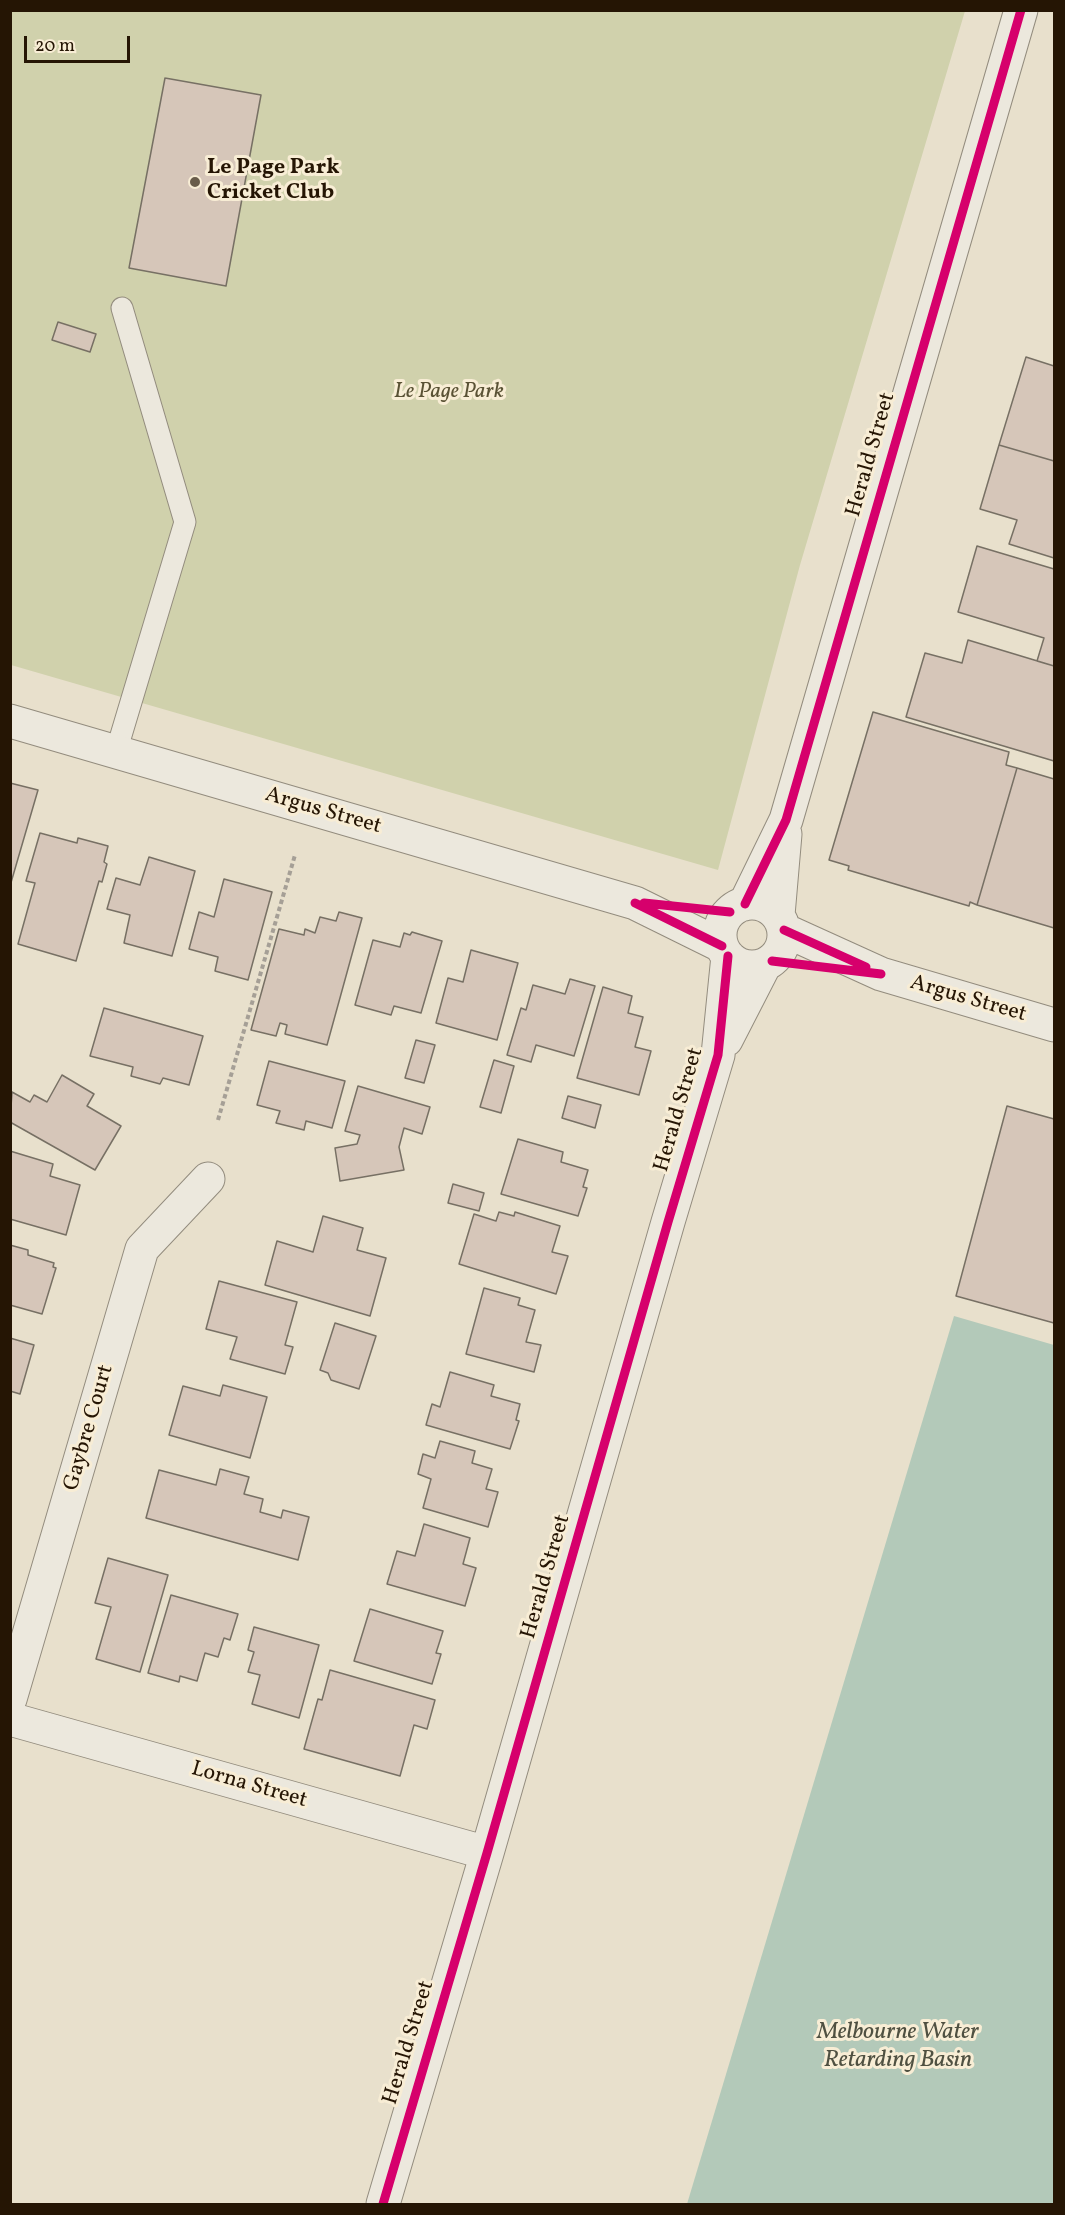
<!DOCTYPE html>
<html>
<head>
<meta charset="utf-8">
<style>
  body { margin:0 }
  #map { position:relative; width:1065px; height:2215px; overflow:hidden; background:#e8e0cc; font-family:Vollkorn,serif }
  canvas { display:block }
  .frame { position:absolute; inset:0; border:12px solid #251504; pointer-events:none }
  .scale { position:absolute; left:24px; top:36px; width:106px; height:27px; box-sizing:border-box; border:3px solid #251504; border-top:0; padding-left:8px; font-size:18px; line-height:21px; white-space:nowrap; color:#251504; -webkit-text-stroke:4px #f8edd5; paint-order:stroke }
</style>
</head>
<body>
<div id="map">
<canvas width="1065" height="2215"></canvas>
<div class="frame"></div>
<div class="scale">20 m</div>
</div>
<script>
const ctx = document.querySelector('canvas').getContext('2d');
ctx.lineJoin = 'round';
function fill(path, color) {
  ctx.fillStyle = color;
  ctx.fill(path, 'evenodd');
}
function toPath(rows) {
  const path = new Path2D();
  for (const r of rows) {
    if (r.length === 3) {
      path.moveTo(r[0] + r[2], r[1]);
      path.arc(r[0], r[1], r[2], 0, 2 * Math.PI);
      continue;
    }
    path.moveTo(r[0], r[1]);
    for (let i = 2; i < r.length; i += 2) path.lineTo(r[i], r[i + 1]);
  }
  return path;
}
function trace(path, color, width, dash) {
  ctx.strokeStyle = color;
  ctx.lineWidth = width;
  ctx.lineCap = dash ? 'butt' : 'round';
  ctx.setLineDash(dash || []);
  ctx.stroke(path);
}
function drawText(font, color, halo, rows, align = 'center') {
  ctx.font = font + ' Vollkorn,serif';
  ctx.lineWidth = 6;
  ctx.setLineDash([]);
  ctx.textBaseline = 'middle';
  ctx.strokeStyle = halo;
  ctx.fillStyle = color;
  for (const [text, x, y, turn = 0] of rows) {
    ctx.save();
    ctx.translate(x, y);
    ctx.rotate((+turn || 0) * Math.PI / 180);
    ctx.textAlign = isNaN(turn) ? turn : align;
    if (halo) ctx.strokeText(text, 0, 0);
    ctx.fillText(text, 0, 0);
    ctx.restore();
  }
}
fill(toPath([
  [10,11,965,11,800,565,718,870,11,665]
]), '#d0d1ac');
fill(toPath([
  [954,1316,1054,1345,1054,2204,687,2204]
]), '#b3c9b9');
const building = toPath([
  [165,78,261,95,226,286,129,268,165,78],
  [58,322,96,334,90,352,52,340,58,322],
  [1026,357,1054,366,1054,461,999,445,1026,357],
  [999,445,1054,461,1054,558,1009,544,1017,520,980,509,999,445],
  [977,546,1054,569,1054,666,1037,661,1044,638,958,612,977,546],
  [968,640,1054,666,1054,761,906,717,925,653,962,663,968,640],
  [873,712,1009,752,1006,765,1017,768,977,905,970,902,969,906,848,870,849,866,829,860,873,712],
  [1017,768,1054,779,1054,928,977,905,1017,768],
  [10,783,38,790,10,886,10,783],
  [40,833,77,843,78,838,108,846,104,862,107,864,102,882,99,881,76,961,18,944,35,883,26,881,40,833],
  [149,857,195,871,172,956,124,943,130,915,107,909,116,878,140,885,149,857],
  [224,879,272,892,248,980,215,971,218,957,189,949,199,912,214,917,224,879],
  [339,912,362,918,327,1045,285,1034,287,1025,280,1023,276,1036,251,1030,279,929,304,935,305,929,315,933,320,917,336,921,339,912],
  [412,932,442,941,421,1013,394,1006,391,1015,355,1005,373,940,400,947,404,933,410,935,412,932],
  [471,950,518,963,497,1040,436,1023,448,978,463,982,471,950],
  [570,979,595,986,574,1056,536,1045,531,1062,507,1055,521,1008,526,1010,533,985,565,994,570,979],
  [603,987,632,996,628,1013,643,1017,635,1047,651,1051,639,1095,577,1078,603,987],
  [104,1008,203,1036,189,1085,163,1078,160,1084,131,1076,133,1067,90,1056,104,1008],
  [416,1040,435,1045,424,1083,405,1078,416,1040],
  [494,1060,514,1066,501,1113,480,1107,494,1060],
  [269,1061,345,1081,332,1128,306,1121,304,1130,276,1123,280,1111,257,1105,269,1061],
  [62,1075,94,1094,87,1106,121,1126,95,1170,10,1122,12,1092,30,1102,34,1095,47,1102,62,1075],
  [358,1086,430,1107,422,1134,404,1128,399,1147,404,1170,340,1181,335,1148,357,1144,360,1135,345,1131,358,1086],
  [568,1096,601,1105,595,1128,562,1118,568,1096],
  [1007,1106,1054,1119,1054,1323,956,1296,1007,1106],
  [518,1139,563,1152,561,1162,588,1170,583,1187,587,1188,578,1216,501,1194,518,1139],
  [10,1151,53,1164,50,1176,80,1185,66,1235,10,1219,10,1151],
  [453,1184,484,1193,479,1211,448,1203,453,1184],
  [499,1212,514,1216,515,1212,560,1226,552,1252,568,1256,556,1294,459,1264,474,1214,496,1221,499,1212],
  [323,1216,363,1228,357,1250,386,1258,370,1316,265,1285,277,1241,313,1252,323,1216],
  [10,1245,28,1250,28,1255,54,1263,53,1267,56,1268,42,1314,10,1305,10,1245],
  [219,1281,297,1302,285,1345,293,1347,285,1374,230,1359,237,1337,206,1329,219,1281],
  [484,1288,520,1298,518,1305,535,1310,526,1342,541,1345,534,1372,466,1354,484,1288],
  [335,1323,376,1336,359,1389,331,1380,328,1373,320,1370,335,1323],
  [10,1338,34,1345,20,1394,10,1391,10,1338],
  [450,1372,494,1385,491,1396,520,1404,516,1420,519,1421,510,1449,426,1425,432,1404,440,1407,450,1372],
  [223,1385,267,1397,250,1458,169,1435,183,1386,220,1396,223,1385],
  [440,1441,475,1451,472,1463,492,1469,486,1489,498,1492,488,1527,423,1508,431,1479,418,1474,423,1454,435,1458,440,1441],
  [220,1469,249,1477,244,1494,263,1499,260,1512,281,1518,283,1510,309,1517,298,1560,146,1518,159,1470,216,1485,220,1469],
  [424,1524,470,1538,463,1564,476,1568,465,1606,387,1584,397,1551,415,1556,424,1524],
  [108,1558,168,1575,140,1672,96,1659,111,1607,95,1603,108,1558],
  [171,1595,238,1614,230,1640,224,1638,218,1657,205,1653,197,1681,180,1676,179,1682,148,1673,171,1595],
  [370,1609,443,1631,436,1653,441,1654,432,1684,354,1661,370,1609],
  [254,1627,319,1645,299,1718,252,1704,260,1675,248,1672,254,1652,248,1650,254,1627],
  [330,1670,435,1700,427,1729,414,1725,400,1776,304,1749,318,1699,322,1700,330,1670]
]);
fill(building, '#d6c6b9');
trace(building, '#777064', 1.5);
const service = toPath([
  [116,752,185,522,122,308]
]);
const minor = toPath([
  [10,721,635,903,722,946],
  [752,935,32],
  [745,904,786,820,1021,10],
  [778,915,785,834],
  [784,930,881,974,1054,1025],
  [726,1040,764,966],
  [10,1699,142,1249,208,1179],
  [10,1719,487,1853],
  [383,2204,487,1853,668,1222,718,1055,728,956]
]);
trace(service, '#938c7e', 23);
trace(minor, '#938c7e', 35);
trace(toPath([
  [218,1120,295,855]
]), '#a59f96', 4, [4.5, 3]);
trace(service, '#ece8dd', 21);
trace(minor, '#ece8dd', 33);
trace(toPath([
  [635,903,722,946],
  [644,903,730,912],
  [745,904,786,820,1021,10],
  [784,930,866,967],
  [772,961,881,974],
  [383,2204,487,1853,668,1222,718,1055,728,956]
]), '#d6006c', 9);
for (const [x, y, r, color] of [
  [195,182,6,"#695c4a"]
]) {
  const dot = new Path2D();
  dot.arc(x, y, r, 0, 2 * Math.PI);
  ctx.fillStyle = color;
  ctx.fill(dot);
  trace(dot, '#f8edd5', 2);
}
drawText('bold 22px', '#251504', '#f8edd5', [
  ["Le Page Park",207,169],
  ["Cricket Club",207,194]
], 'left');
drawText('italic 22px', '#5a5235', '#f8edd5', [
  ["Le Page Park",449,393]
]);
drawText('22px', '#251504', '#f8edd5', [
  ["Herald Street",872,455,-74],
  ["Argus Street",323,812,16],
  ["Argus Street",968,1000,16],
  ["Herald Street",680,1110,-74],
  ["Gaybre Court",90,1428,-74],
  ["Herald Street",547,1577,-74],
  ["Lorna Street",249,1786,16],
  ["Herald Street",410,2043,-73]
]);
drawText('italic 24px', '#4f5041', '#f8edd5', [
  ["Melbourne Water",898,2034],
  ["Retarding Basin",898,2062]
]);
</script>
</body>
</html>
